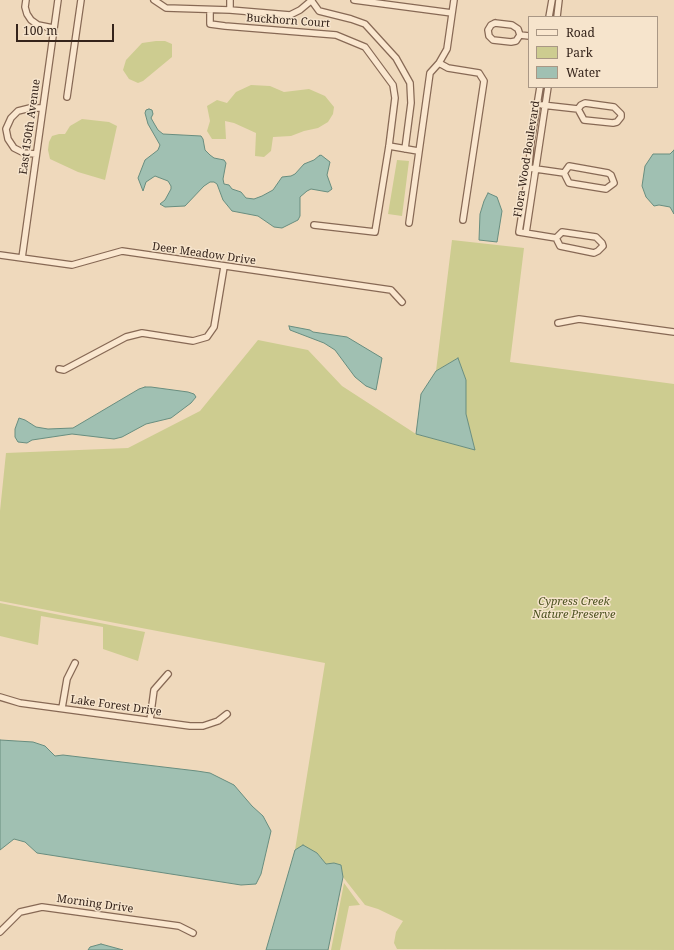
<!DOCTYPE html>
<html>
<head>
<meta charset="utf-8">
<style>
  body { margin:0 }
  #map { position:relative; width:674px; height:950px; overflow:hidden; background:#efd9bc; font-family:"Noto Serif",serif }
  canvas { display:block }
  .legend { position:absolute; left:528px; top:16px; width:130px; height:72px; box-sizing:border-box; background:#f6e4cc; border:1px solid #a99785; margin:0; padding:5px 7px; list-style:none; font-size:12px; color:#35241b }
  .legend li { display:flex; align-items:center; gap:8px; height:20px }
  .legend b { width:20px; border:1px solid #a99785 }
  .scale { position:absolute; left:16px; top:24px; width:98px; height:18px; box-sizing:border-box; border:2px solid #35241b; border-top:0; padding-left:5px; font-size:12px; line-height:14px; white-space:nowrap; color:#35241b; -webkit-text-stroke:3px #f6e4cc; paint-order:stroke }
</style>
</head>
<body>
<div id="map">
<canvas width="674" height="950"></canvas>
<ul class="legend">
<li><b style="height:5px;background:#fae7cf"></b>Road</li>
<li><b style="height:11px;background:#cdcc90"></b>Park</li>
<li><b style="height:11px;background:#a0c0b2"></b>Water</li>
</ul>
<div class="scale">100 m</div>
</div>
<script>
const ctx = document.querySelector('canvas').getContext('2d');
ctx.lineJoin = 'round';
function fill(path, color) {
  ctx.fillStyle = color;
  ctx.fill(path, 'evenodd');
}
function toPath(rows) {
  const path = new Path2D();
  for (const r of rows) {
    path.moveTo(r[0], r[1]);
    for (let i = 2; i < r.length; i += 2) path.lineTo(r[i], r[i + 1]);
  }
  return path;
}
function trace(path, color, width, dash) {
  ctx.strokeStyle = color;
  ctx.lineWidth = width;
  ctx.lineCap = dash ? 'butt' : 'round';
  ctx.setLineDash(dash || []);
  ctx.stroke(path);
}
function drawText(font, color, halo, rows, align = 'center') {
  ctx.font = font + ' "Noto Serif",serif';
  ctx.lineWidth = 3;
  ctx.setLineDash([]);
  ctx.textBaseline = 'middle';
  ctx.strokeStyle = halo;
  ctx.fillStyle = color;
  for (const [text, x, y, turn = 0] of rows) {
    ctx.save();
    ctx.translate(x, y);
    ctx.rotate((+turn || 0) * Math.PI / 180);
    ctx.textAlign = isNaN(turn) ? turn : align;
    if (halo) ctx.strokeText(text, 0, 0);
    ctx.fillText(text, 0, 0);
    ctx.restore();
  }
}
fill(toPath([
  [156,41,165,41,172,44,172,57,143,81,138,83,129,79,123,70,126,60,142,43],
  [251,85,270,86,284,92,309,89,325,96,334,107,333,114,328,122,318,128,304,131,291,136,273,137,271,151,264,157,255,156,256,133,234,123,225,121,226,139,212,139,207,131,210,121,207,106,217,100,227,103,236,92],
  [82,119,109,122,117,126,105,180,78,172,50,159,48,150,49,142,52,136,59,134,65,134,70,126],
  [397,160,409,161,402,216,388,214],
  [452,240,524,248,510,362,674,384,674,950,397,949,394,943,396,932,403,921,378,909,365,905,343,877,341,865,334,863,326,864,317,853,303,846,295,850,325,663,0,601,0,511,6,453,128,448,200,411,258,340,308,350,342,386,416,434,475,450,466,414,466,380,458,358,436,371],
  [0,603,145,632,138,661,103,649,103,627,41,616,38,645,0,636],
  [344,883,360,905,349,906,340,950,331,950]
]), '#cdcc90');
const water = toPath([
  [149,109,152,110,153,114,151,118,155,125,158,130,163,134,201,136,203,139,205,150,210,155,214,158,224,160,226,163,223,179,224,184,229,185,232,189,241,192,246,198,254,199,262,196,273,190,282,177,291,176,295,174,304,164,314,160,320,155,319,156,321,155,330,162,327,175,332,189,328,192,311,189,307,191,300,197,300,216,298,220,282,228,274,227,258,216,232,211,223,200,217,184,214,182,210,182,204,186,185,206,165,207,160,204,165,200,171,189,171,186,168,181,155,176,146,182,143,191,138,178,145,160,158,150,160,145,148,124,145,113,146,110,149,109],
  [674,150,674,214,670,207,659,205,654,206,646,197,642,186,645,166,653,154,670,154,674,150],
  [488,193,497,197,502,211,497,242,479,240,480,214,484,201,488,193],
  [289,326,310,330,313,332,347,337,382,358,376,390,366,386,355,377,335,350,324,343,290,330,289,326],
  [458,358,466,380,466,414,475,450,416,434,421,394,436,371,458,358],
  [145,387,151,387,188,392,194,394,196,397,191,403,171,418,146,424,122,437,114,439,72,434,32,440,27,443,18,442,15,437,15,429,19,418,25,420,36,427,48,429,73,428,139,389,145,387],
  [0,740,33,742,45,746,55,756,63,755,197,771,210,773,234,785,252,806,263,816,271,831,261,874,256,884,241,885,37,853,25,842,14,839,0,850,0,740],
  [303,845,317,853,326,864,334,863,341,865,343,877,328,950,266,950,295,850,303,845],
  [101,944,123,950,88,950,90,947,101,944]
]);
fill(water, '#a0c0b2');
trace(water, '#688d7f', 1);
const street = toPath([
  [26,0,25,7,27,14,31,20,38,25,53,28],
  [154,0,166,8,230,10,290,15,300,10,312,0],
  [311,0,319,11,351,19,365,24,396,58,410,83,411,103,405,149],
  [354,0,452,13],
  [210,10,210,24,225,26,336,35,365,47,393,85,395,98,389,146,375,232,314,225],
  [230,10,230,0],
  [549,17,552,0],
  [557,17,559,0],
  [495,23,512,25,518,29,520,35,516,41,511,42,493,40,489,36,488,30,491,25,495,23],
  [520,35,529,36],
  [439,63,448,68,479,73,484,81,463,220],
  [540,87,531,142,528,176,519,232,556,238,562,232,596,237,602,243,603,246,598,251,594,253,560,246,556,238],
  [67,97,81,0],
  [542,105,578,109,581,105,585,103,614,107,621,114,621,117,617,122,613,123,584,120,578,109],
  [389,146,418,151],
  [36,154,24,153,14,148,8,139,6,129,11,118,18,111,30,108,43,108],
  [529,168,564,173,569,166,608,173,611,175,614,183,606,189,569,183,564,173],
  [409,223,430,73,439,63,447,49,454,0],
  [526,233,548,87],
  [0,255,72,265,122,251,391,290,402,302],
  [22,258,58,0],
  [558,323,579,319,674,332],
  [59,369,64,370,126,337,142,333,193,341,207,337,214,327,224,267],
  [0,697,20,703,190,726,203,726,218,721,227,714],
  [62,708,67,679,75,663],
  [150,720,154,690,168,674],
  [0,932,20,912,42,907,179,926,193,933]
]);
trace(street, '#876955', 8);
trace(street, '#fae7cf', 5.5);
drawText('11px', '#35241b', '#f6e4cc', [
  ["Buckhorn Court",288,21,4],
  ["East 150th Avenue",30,127,-82],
  ["Flora Wood Boulevard",527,159,-81],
  ["Deer Meadow Drive",204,254,8],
  ["Lake Forest Drive",116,706,8],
  ["Morning Drive",95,904,8]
]);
drawText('italic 11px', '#4c5220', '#f6e4cc', [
  ["Cypress Creek",574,602],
  ["Nature Preserve",574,615]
]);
</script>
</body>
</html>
